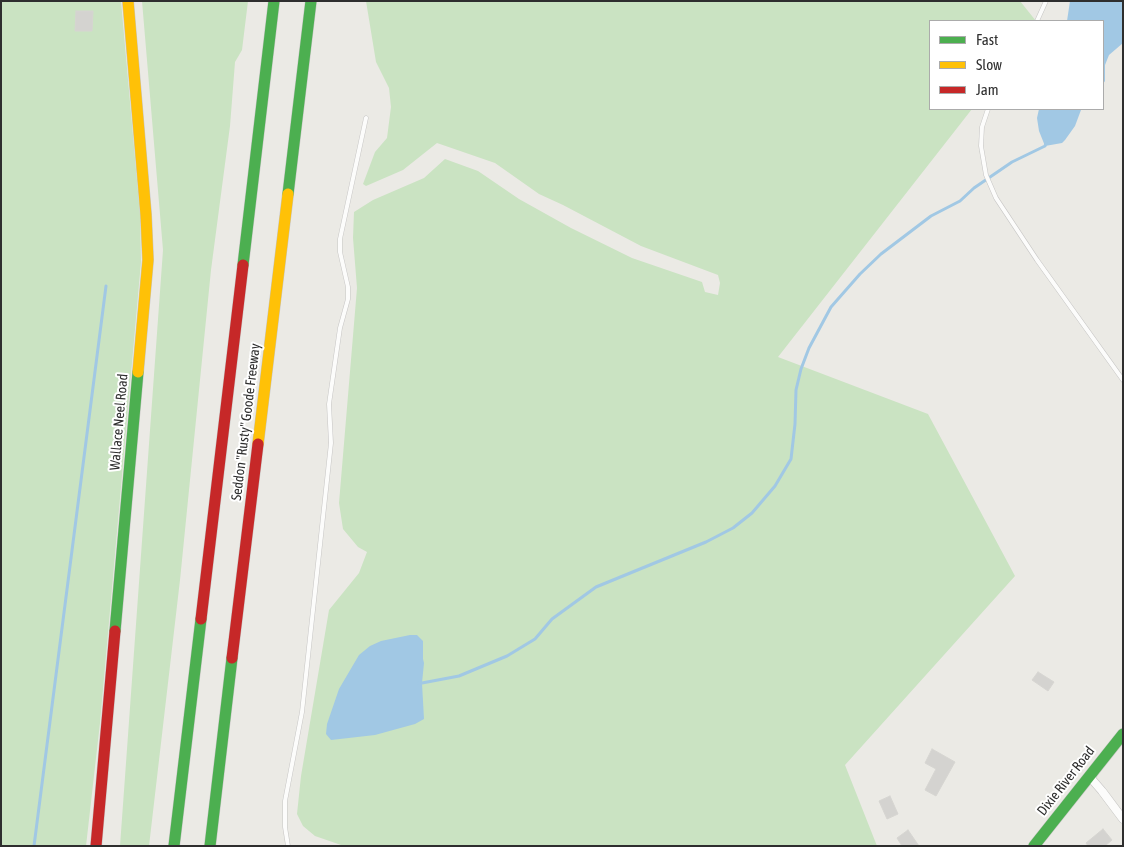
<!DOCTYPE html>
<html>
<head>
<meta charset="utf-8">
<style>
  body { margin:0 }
  #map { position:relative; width:1124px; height:847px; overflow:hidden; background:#ebeae5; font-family:"Asap Condensed",sans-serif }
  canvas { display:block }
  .frame { position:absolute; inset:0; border:2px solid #2e2e2e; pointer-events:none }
  .legend { position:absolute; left:929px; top:20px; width:175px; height:90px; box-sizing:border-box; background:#fff; border:1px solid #ababab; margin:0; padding:6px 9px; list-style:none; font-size:15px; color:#2e2e2e }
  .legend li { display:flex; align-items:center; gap:10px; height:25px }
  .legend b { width:25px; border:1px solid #ababab }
</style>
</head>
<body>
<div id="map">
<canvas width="1124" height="847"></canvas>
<div class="frame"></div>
<ul class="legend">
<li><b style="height:6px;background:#4caf50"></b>Fast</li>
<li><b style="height:6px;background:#ffc107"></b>Slow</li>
<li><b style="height:6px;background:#c62828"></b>Jam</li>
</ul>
</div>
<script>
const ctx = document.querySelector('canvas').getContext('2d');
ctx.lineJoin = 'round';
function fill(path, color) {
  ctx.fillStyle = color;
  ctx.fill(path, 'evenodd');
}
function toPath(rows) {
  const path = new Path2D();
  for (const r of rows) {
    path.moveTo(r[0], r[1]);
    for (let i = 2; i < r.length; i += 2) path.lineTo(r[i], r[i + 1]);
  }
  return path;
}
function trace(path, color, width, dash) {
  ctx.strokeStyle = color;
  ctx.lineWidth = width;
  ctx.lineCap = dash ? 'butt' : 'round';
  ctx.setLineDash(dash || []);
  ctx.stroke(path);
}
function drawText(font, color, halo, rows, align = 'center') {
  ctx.font = font + ' "Asap Condensed",sans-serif';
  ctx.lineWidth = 4;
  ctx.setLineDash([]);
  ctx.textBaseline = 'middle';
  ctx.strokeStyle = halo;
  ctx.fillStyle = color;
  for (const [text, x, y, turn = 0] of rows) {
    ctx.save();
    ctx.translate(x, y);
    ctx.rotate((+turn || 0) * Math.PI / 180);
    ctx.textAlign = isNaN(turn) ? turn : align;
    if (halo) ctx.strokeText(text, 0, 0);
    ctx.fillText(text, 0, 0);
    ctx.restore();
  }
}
fill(toPath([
  [1,1,121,1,140,214,141,262,100,723,86,846,1,846],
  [142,1,248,1,242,50,235,62,230,126,211,270,180,580,149,846,120,846,163,250],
  [366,1,1020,1,1036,21,930,21,930,109,972,109,778,357,928,414,1015,576,845,765,877,846,344,846,315,836,303,826,297,814,301,776,329,610,359,573,367,552,358,547,343,529,339,503,357,288,353,238,354,212,373,200,424,178,445,159,478,171,519,199,571,228,632,258,702,282,705,292,718,295,720,283,718,275,641,246,563,205,539,194,495,163,437,143,403,170,366,186,363,184,375,152,387,138,391,107,389,88,376,62]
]), '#cae3c2');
fill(toPath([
  [1070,1,1123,1,1123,43,1109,55,1105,65,1105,81,1103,84,1103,21,1067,21],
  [1039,109,1080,109,1081,110,1075,126,1065,140,1062,143,1045,146,1039,131,1037,118],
  [410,635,417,635,423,641,423,659,424,663,422,683,424,719,415,724,375,735,331,740,326,734,327,724,339,689,359,655,370,646,381,641]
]), '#a1c8e4');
trace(toPath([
  [419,683,422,683,459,676,507,656,535,639,552,619,596,587,706,542,733,528,752,513,775,486,791,459,795,424,796,390,801,369,809,348,831,307,860,274,881,254,931,216,960,201,974,188,1012,162,1045,146,1046,143],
  [34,846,106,286]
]), '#a1c8e4', 3);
const building = toPath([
  [76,11,93,11,92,31,75,31,76,11],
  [1038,672,1054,682,1048,691,1032,680,1038,672],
  [932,749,955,762,936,796,925,790,936,769,925,763,932,749],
  [890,796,898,814,887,819,879,801,890,796],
  [1103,829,1112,840,1105,846,1088,846,1086,843,1103,829],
  [908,830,919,846,902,846,897,838,908,830]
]);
fill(building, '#d4d3d0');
trace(building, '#d6d5d1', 1);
const lane = toPath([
  [1037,21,1046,1],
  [988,109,982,127,981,146,986,175,996,198,1037,260,1123,380],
  [288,846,285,827,285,801,302,712,331,443,329,404,340,328,348,299,348,287,340,252,340,239,366,118]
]);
const street = toPath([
  [1089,776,1102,791,1123,819]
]);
const fast = toPath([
  [288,194,311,1],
  [243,265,274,1],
  [115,631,138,372],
  [174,846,201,619],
  [210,846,232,658],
  [1034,846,1123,734]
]);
const slow = toPath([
  [128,1,146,215,148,260,138,372],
  [258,444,288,194]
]);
const jam = toPath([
  [201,619,243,265],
  [232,658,258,444],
  [96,846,115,631]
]);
trace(lane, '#c6c5c4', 5);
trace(street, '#c6c5c4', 9);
trace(fast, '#c6c5c4', 12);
trace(slow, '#c6c5c4', 12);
trace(jam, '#c6c5c4', 12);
trace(lane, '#fcfcfb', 4);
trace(street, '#fcfcfb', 8);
trace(fast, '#4caf50', 11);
trace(slow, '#ffc107', 11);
trace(jam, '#c62828', 11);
drawText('14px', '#2e2e2e', '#fff', [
  ["Wallace Neel Road",119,422,-85],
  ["Seddon \"Rusty\" Goode Freeway",246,422,-83],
  ["Dixie River Road",1066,781,-52]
]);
</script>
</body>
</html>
